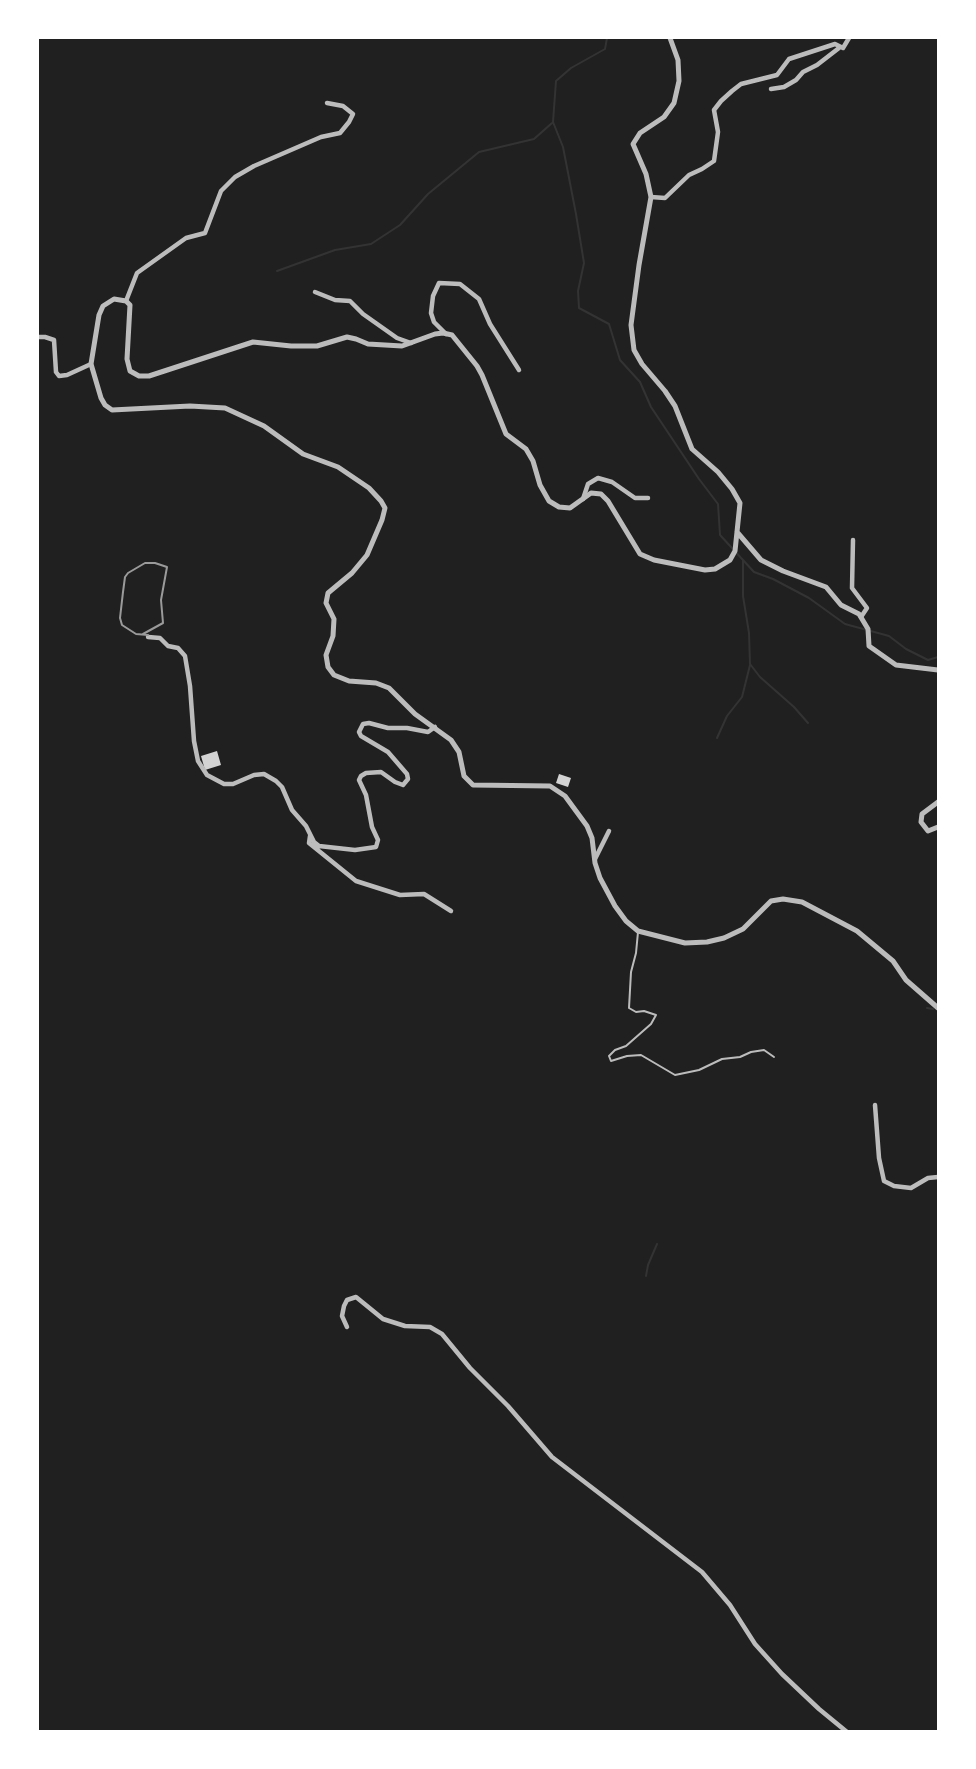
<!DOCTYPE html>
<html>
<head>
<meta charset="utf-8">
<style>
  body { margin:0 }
  #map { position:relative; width:976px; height:1769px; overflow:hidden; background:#111; font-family:"Noto Serif",serif }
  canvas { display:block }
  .frame { position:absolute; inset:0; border:39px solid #fff; pointer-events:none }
</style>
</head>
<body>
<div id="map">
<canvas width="976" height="1769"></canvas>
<div class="frame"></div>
</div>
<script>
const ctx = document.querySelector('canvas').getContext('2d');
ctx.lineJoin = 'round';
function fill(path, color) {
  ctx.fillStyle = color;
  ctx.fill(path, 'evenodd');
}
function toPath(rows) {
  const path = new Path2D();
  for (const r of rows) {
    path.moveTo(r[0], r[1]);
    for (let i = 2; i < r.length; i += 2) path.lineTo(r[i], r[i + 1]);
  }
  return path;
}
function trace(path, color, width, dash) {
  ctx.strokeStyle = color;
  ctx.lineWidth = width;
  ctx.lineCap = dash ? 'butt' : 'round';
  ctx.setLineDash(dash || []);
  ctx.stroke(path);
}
fill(toPath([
  [38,38,938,38,938,1731,38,1732]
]), '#202020');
trace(toPath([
  [607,38,605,49,571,68,556,81,553,122,563,147,576,214,584,263,578,291,579,308,609,324,620,360,640,382,651,407,699,479,718,504,720,535,754,572,773,579,809,598,845,624,889,636,906,649,928,660,938,657],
  [277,271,335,250,371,244,400,225,428,194,479,152,534,139,552,123],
  [743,561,743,596,749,633,750,664,760,677,794,707,808,723],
  [717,738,727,716,742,697,750,665],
  [927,1008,933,1009],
  [646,1276,648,1265,657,1244]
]), '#333', 2);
fill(toPath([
  [217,751,221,765,205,770,201,756],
  [559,774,571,778,568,787,556,783]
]), '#d3d3d3');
trace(toPath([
  [638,932,636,953,631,972,629,1008,636,1012,644,1011,656,1015,651,1024,626,1046,615,1050,609,1056,611,1061,627,1056,641,1055,675,1075,699,1070,722,1059,740,1057,751,1052,764,1050,774,1057]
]), '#bcbcbc', 2);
trace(toPath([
  [771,89,784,87,796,80,803,72,817,65,839,48],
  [651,197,665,198,689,175,702,169,714,161,718,132,714,110,721,101,732,91,741,84,777,75,789,59,835,44,843,48,849,38],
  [315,292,335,300,350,301,363,314,397,338,411,343],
  [126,301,137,273,186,238,205,233,221,191,235,177,254,166,321,137,340,133,349,122,353,114,343,106,327,103],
  [446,334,434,322,431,313,433,296,439,283,460,284,479,299,490,324,519,370],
  [38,337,45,337,54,340,56,372,59,376,67,375,91,364],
  [583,499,588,484,598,478,612,482,635,498,648,498],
  [853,540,852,588,867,608,861,617],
  [148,637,160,638,168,646,178,648,185,656,190,686,194,741,198,761,207,775,224,784,233,784,254,775,264,774,276,781,282,787,292,810,306,826,314,842,319,846,355,850,376,847,378,840,372,827,366,795,359,780,361,776,366,773,381,772,395,782,403,785,408,779,407,774,388,752,361,736,359,732,363,724,369,723,388,728,407,728,428,732,435,727],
  [310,836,309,843,356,881,400,895,424,894,451,911],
  [595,859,609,831],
  [875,1105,879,1158,884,1181,894,1186,911,1188,928,1178,938,1177],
  [347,1327,342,1316,344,1306,347,1300,356,1297,383,1319,405,1326,430,1327,442,1334,470,1368,508,1406,552,1457,702,1572,730,1605,755,1644,782,1674,819,1709,847,1732]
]), '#bcbcbc', 4.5);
trace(toPath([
  [670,38,678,60,679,81,674,103,664,117,640,133,633,144,646,174,651,197,639,265,631,325,634,350,642,364,665,391,675,406,692,449,718,472,732,489,740,503,735,551,730,560,715,569,705,570,654,560,640,554,608,501,601,494,591,493,570,508,559,507,549,501,540,485,533,461,526,449,506,434,482,375,477,366,452,335,443,333,435,334,402,346,368,344,356,339,347,337,317,346,291,346,253,342,149,376,139,376,130,371,127,359,130,305,126,301,114,299,103,306,99,315,91,364,101,398,105,405,112,410,190,406,225,408,264,426,303,454,338,467,369,488,381,501,385,508,382,520,367,555,352,573,328,593,326,603,334,619,333,636,326,655,328,667,334,675,349,681,376,683,389,688,415,714,451,740,459,752,464,776,473,785,550,786,565,796,587,826,592,838,595,863,600,878,615,906,626,921,638,931,685,943,707,942,724,938,743,929,771,901,783,899,802,902,857,931,893,961,906,980,938,1008],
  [737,532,761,560,783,571,826,587,841,605,859,614,868,629,869,646,896,665,938,670],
  [938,802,922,814,921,822,928,831,938,827]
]), '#bcbcbc', 5);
trace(toPath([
  [143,634,163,623,161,600,167,567,155,563,145,563,128,573,125,577,123,592,120,618,122,625,136,634,148,635]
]), '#9a9a9a', 2);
</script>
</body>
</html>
